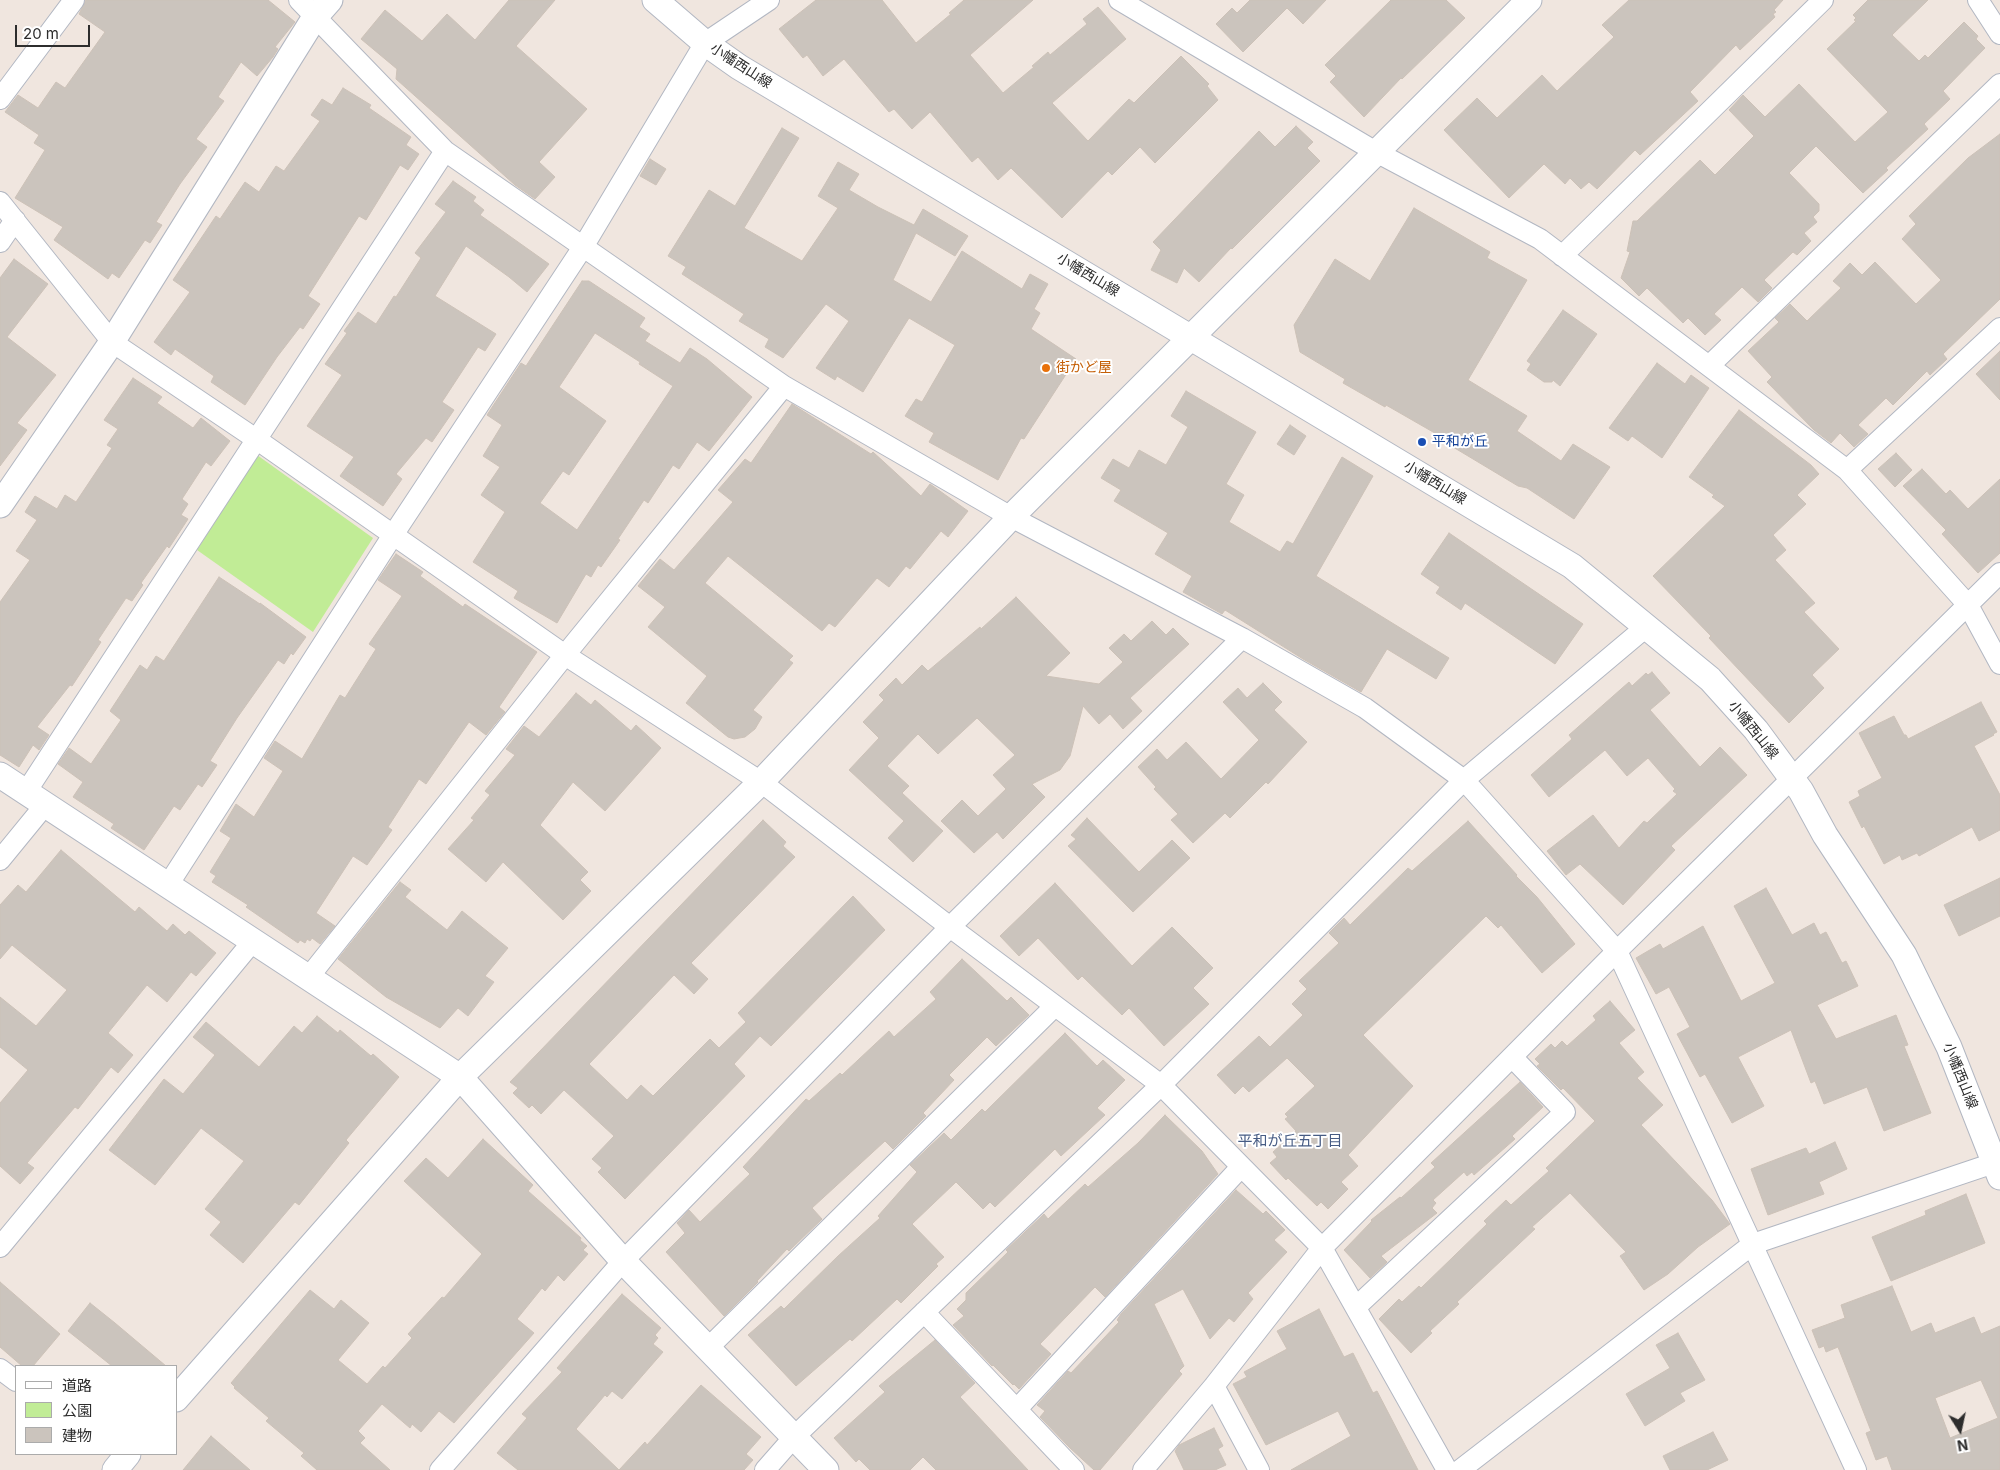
<!DOCTYPE html>
<html>
<head>
<meta charset="utf-8">
<style>
  body { margin:0 }
  #map { position:relative; width:2000px; height:1470px; overflow:hidden; background:#f0e6df; font-family:Inter,"Noto Sans JP",sans-serif }
  canvas { display:block }
  .legend { position:absolute; left:15px; top:1365px; width:162px; height:90px; box-sizing:border-box; background:#fff; border:1px solid #ababab; margin:0; padding:6px 9px; list-style:none; font-size:15px; color:#2d2d2d }
  .legend li { display:flex; align-items:center; gap:10px; height:25px }
  .legend b { width:25px; border:1px solid #ababab }
  .north { position:absolute; left:1935px; top:1405px; width:50px; height:50px; -webkit-text-stroke:4px #fff; paint-order:stroke; rotate:170deg; font-size:14px; font-weight:700; line-height:20px; text-align:center; color:#2d2d2d }
  .north::after { content:''; display:block; margin:auto; width:18px; height:22px; background:#2d2d2d; clip-path:polygon(50% 0,100% 100%,50% 72%,0 100%) }
  .scale { position:absolute; left:15px; top:25px; width:75px; height:22px; box-sizing:border-box; border:2px solid #2d2d2d; border-top:0; padding-left:6px; font-size:15px; line-height:18px; white-space:nowrap; color:#2d2d2d; -webkit-text-stroke:4px #fff; paint-order:stroke }
</style>
</head>
<body>
<div id="map">
<canvas width="2000" height="1470"></canvas>
<ul class="legend">
<li><b style="height:6px;background:#fff"></b>道路</li>
<li><b style="height:14px;background:#c1ec96"></b>公園</li>
<li><b style="height:14px;background:#cbc4bd"></b>建物</li>
</ul>
<div class="north">N</div>
<div class="scale">20 m</div>
</div>
<script>
const ctx = document.querySelector('canvas').getContext('2d');
ctx.lineJoin = 'round';
function fill(path, color) {
  ctx.fillStyle = color;
  ctx.fill(path, 'evenodd');
}
function toPath(rows) {
  const path = new Path2D();
  for (const r of rows) {
    path.moveTo(r[0], r[1]);
    for (let i = 2; i < r.length; i += 2) path.lineTo(r[i], r[i + 1]);
  }
  return path;
}
function trace(path, color, width, dash) {
  ctx.strokeStyle = color;
  ctx.lineWidth = width;
  ctx.lineCap = dash ? 'butt' : 'round';
  ctx.setLineDash(dash || []);
  ctx.stroke(path);
}
function drawText(font, color, halo, rows, align = 'center') {
  ctx.font = font + ' Inter,"Noto Sans JP",sans-serif';
  ctx.lineWidth = 4;
  ctx.setLineDash([]);
  ctx.textBaseline = 'middle';
  ctx.strokeStyle = halo;
  ctx.fillStyle = color;
  for (const [text, x, y, turn = 0] of rows) {
    ctx.save();
    ctx.translate(x, y);
    ctx.rotate((+turn || 0) * Math.PI / 180);
    ctx.textAlign = isNaN(turn) ? turn : align;
    if (halo) ctx.strokeText(text, 0, 0);
    ctx.fillText(text, 0, 0);
    ctx.restore();
  }
}
fill(toPath([
  [257,455,373,538,313,632,197,550]
]), '#c1ec96');
const building = toPath([
  [86,0,268,0,295,22,275,47,278,49,273,57,257,76,241,62,218,97,224,101,196,139,207,147,180,184,156,222,162,225,150,243,145,240,119,278,112,273,108,279,54,240,63,227,15,198,45,150,34,143,39,135,5,112,18,95,38,108,56,82,65,88,105,32,79,14,86,0],
  [509,0,555,0,516,46,587,109,539,162,555,177,535,199,515,185,396,79,397,69,361,39,385,10,422,41,447,14,475,40,509,0],
  [816,0,882,0,916,43,951,14,949,13,964,0,1033,0,970,55,1003,93,1034,67,1032,66,1048,52,1050,55,1087,24,1083,19,1098,7,1126,39,1052,103,1088,141,1129,99,1134,103,1181,56,1209,84,1207,86,1218,100,1155,163,1140,147,1112,175,1108,171,1062,218,1011,168,998,180,978,157,972,162,930,112,912,129,894,109,889,112,844,59,823,76,807,55,803,58,779,29,816,0],
  [1250,0,1326,0,1303,24,1287,8,1243,52,1216,24,1232,8,1237,13,1250,0],
  [1391,0,1446,0,1465,18,1402,79,1401,78,1364,117,1330,82,1336,76,1325,65,1391,0],
  [1629,0,1783,0,1774,10,1776,12,1773,14,1775,17,1740,50,1736,45,1690,92,1698,101,1640,155,1635,150,1597,189,1589,182,1581,189,1570,178,1565,184,1544,164,1509,198,1444,130,1477,98,1497,118,1542,75,1557,91,1614,37,1602,25,1629,0],
  [1868,0,1928,0,1892,35,1919,61,1925,55,1928,58,1964,22,1978,36,1976,39,1985,48,1943,91,1950,99,1924,124,1928,129,1886,168,1888,170,1863,193,1816,146,1789,173,1819,204,1819,211,1813,217,1817,222,1804,233,1811,241,1797,255,1793,252,1764,280,1772,288,1758,302,1742,287,1714,314,1721,320,1705,335,1688,318,1683,323,1647,288,1639,296,1621,278,1630,252,1627,251,1633,221,1637,221,1700,160,1715,175,1754,136,1729,110,1743,95,1765,117,1799,84,1855,142,1888,112,1827,49,1856,21,1854,20,1856,18,1853,15,1868,0],
  [343,88,371,105,369,108,411,137,406,145,419,154,408,170,400,165,366,220,359,216,308,296,320,304,303,329,300,327,277,357,245,405,211,382,214,376,175,349,171,355,154,342,190,292,173,280,216,216,220,219,245,182,259,192,276,166,284,171,320,121,311,115,322,99,332,105,343,88],
  [1296,126,1313,142,1307,148,1320,161,1232,249,1231,248,1199,282,1184,268,1177,283,1151,270,1161,250,1153,242,1259,131,1275,147,1296,126],
  [782,128,799,138,744,228,802,261,838,208,818,196,838,162,859,174,849,190,878,207,914,225,923,209,968,236,955,256,916,233,893,280,931,302,962,251,1022,289,1030,274,1048,284,1034,309,1040,313,1031,329,1076,359,1024,439,1021,438,998,480,929,442,934,433,905,416,916,399,922,402,955,345,909,318,863,392,837,376,835,380,816,368,849,321,826,304,783,358,765,347,769,339,739,321,744,314,682,274,686,267,668,256,709,190,735,206,782,128],
  [2000,134,2000,299,1943,354,1947,359,1930,375,1927,371,1893,405,1886,398,1858,425,1868,434,1854,447,1840,433,1831,443,1814,430,1767,382,1772,377,1748,351,1779,322,1775,318,1790,304,1807,321,1841,288,1833,281,1850,263,1862,275,1875,262,1916,304,1941,280,1902,239,1916,224,1909,216,1968,158,2000,134],
  [650,159,666,169,656,185,640,176,650,159],
  [453,181,476,197,473,201,484,210,480,215,549,264,527,292,509,277,466,246,435,296,496,334,485,351,478,347,442,402,454,410,432,442,426,438,396,474,402,479,383,506,340,476,354,457,307,426,342,375,325,364,347,333,344,331,358,312,376,324,394,296,396,297,421,258,415,253,446,212,435,204,453,181],
  [1414,208,1490,252,1487,258,1527,280,1468,380,1527,416,1517,431,1561,461,1573,444,1610,467,1574,519,1527,488,1518,486,1438,438,1440,436,1386,405,1385,407,1343,383,1345,379,1300,352,1294,325,1335,259,1370,281,1414,208],
  [14,259,48,284,7,337,56,375,17,423,27,430,0,466,0,278,14,259],
  [582,281,589,281,645,318,639,327,650,334,645,341,680,363,690,348,707,359,752,397,709,451,697,442,679,469,673,465,648,503,644,500,618,539,620,540,601,567,598,565,591,577,586,574,557,623,514,598,518,591,473,562,505,512,481,495,500,467,483,456,502,425,487,415,521,363,526,366,582,281],
  [595,333,640,362,639,364,673,386,577,530,540,503,563,471,569,475,606,421,559,387,595,333],
  [1563,310,1597,334,1560,386,1553,380,1552,382,1544,382,1527,370,1531,364,1527,361,1563,310],
  [2000,351,2000,400,1976,374,2000,351],
  [1657,363,1685,384,1691,375,1709,388,1662,458,1632,436,1628,441,1609,428,1657,363],
  [133,378,162,397,157,403,193,428,201,418,230,441,211,466,206,462,182,499,188,504,181,515,188,519,169,548,167,546,141,583,143,585,132,601,126,598,98,640,101,642,72,686,70,685,37,727,49,735,39,750,33,745,19,767,0,755,0,602,30,560,16,551,37,520,25,512,35,496,57,509,65,495,76,502,112,448,107,445,118,429,104,420,133,378],
  [1186,391,1256,432,1226,484,1244,495,1229,522,1280,552,1287,541,1293,544,1342,457,1373,476,1316,576,1449,658,1436,679,1387,649,1361,692,1303,659,1225,610,1222,614,1183,592,1192,576,1155,554,1168,533,1114,501,1121,490,1101,478,1113,459,1129,468,1139,450,1166,465,1188,427,1171,416,1186,391],
  [792,404,871,454,873,452,921,496,930,484,968,511,948,537,941,531,910,569,906,566,889,587,877,578,835,627,829,623,822,631,728,556,705,583,793,656,789,660,793,663,753,710,762,717,755,729,745,737,734,739,728,737,686,703,707,676,648,627,665,607,638,586,660,559,674,570,733,502,718,490,745,459,751,463,792,404],
  [1739,410,1811,465,1819,474,1797,495,1806,504,1773,535,1786,550,1775,560,1815,603,1804,612,1839,649,1812,675,1824,688,1789,723,1709,638,1711,636,1653,576,1725,506,1712,497,1714,495,1689,477,1739,410],
  [1290,425,1306,436,1294,455,1277,444,1290,425],
  [1896,453,1912,470,1895,487,1878,469,1896,453],
  [1922,469,1946,494,1950,490,1968,509,2000,479,2000,553,1978,573,1942,534,1946,530,1903,486,1922,469],
  [1449,533,1583,624,1555,664,1465,603,1461,610,1436,593,1440,587,1421,574,1449,533],
  [396,554,423,572,420,576,463,607,465,604,537,652,499,707,505,712,486,735,469,722,426,784,419,779,388,827,392,830,367,865,353,856,316,913,335,926,320,944,312,938,310,941,307,939,305,943,300,940,298,943,246,907,248,905,212,882,216,876,210,872,231,838,220,831,236,804,254,817,283,771,264,758,275,741,302,759,340,695,345,698,376,649,369,644,402,596,378,580,396,554],
  [219,577,260,604,260,603,306,637,293,655,291,653,284,664,278,660,237,718,210,761,217,765,202,787,198,784,180,810,174,806,144,850,111,828,114,824,73,797,83,782,58,764,69,748,91,764,121,720,110,711,140,665,147,670,156,656,164,661,219,577],
  [1016,597,1070,653,1046,676,1099,684,1123,662,1109,648,1124,634,1131,641,1152,621,1166,635,1173,628,1189,644,1130,698,1142,711,1123,729,1110,714,1099,724,1083,706,1070,756,1060,770,1032,784,1045,797,1003,839,997,832,974,853,941,821,962,800,978,816,1006,789,993,775,1015,755,977,718,938,754,918,734,887,766,909,786,902,793,943,831,913,862,888,838,904,821,849,770,879,738,863,722,884,700,879,695,896,678,902,685,922,665,928,671,980,627,981,629,1016,597],
  [1652,672,1670,693,1650,710,1700,767,1720,747,1747,775,1671,846,1675,850,1623,905,1580,864,1566,875,1547,851,1593,815,1619,848,1644,821,1647,823,1677,794,1673,791,1675,789,1648,758,1627,776,1605,750,1549,797,1531,775,1572,739,1569,735,1629,682,1632,686,1646,673,1648,675,1652,672],
  [1263,683,1282,702,1274,710,1307,742,1268,784,1266,782,1230,818,1225,813,1193,843,1171,820,1178,814,1154,789,1156,787,1138,767,1157,749,1167,760,1186,742,1221,779,1259,740,1223,702,1238,688,1247,698,1263,683],
  [576,693,591,705,595,700,631,731,636,725,661,748,605,811,573,782,540,825,588,872,580,880,591,891,563,920,503,862,486,882,448,849,474,820,471,818,490,795,485,791,515,755,506,749,524,726,539,737,576,693],
  [1981,702,1997,732,1993,734,1994,735,1974,746,2000,795,2000,830,1979,841,1972,827,1919,856,1917,853,1902,860,1900,855,1884,864,1864,826,1862,828,1849,802,1860,796,1858,791,1882,778,1859,733,1894,716,1904,735,1906,735,1908,739,1981,702],
  [1087,818,1139,872,1172,840,1190,858,1133,912,1068,846,1076,839,1071,835,1087,818],
  [763,820,786,842,783,846,795,857,691,963,708,979,694,994,674,975,589,1064,627,1100,641,1085,653,1096,710,1039,719,1048,746,1022,738,1013,853,896,885,930,771,1046,760,1036,734,1064,745,1076,625,1199,598,1172,602,1168,592,1159,614,1136,564,1090,541,1114,532,1105,529,1108,513,1093,518,1088,510,1082,763,820],
  [1468,821,1517,875,1516,876,1537,897,1575,944,1542,973,1501,925,1498,928,1486,916,1363,1035,1413,1086,1348,1155,1358,1166,1341,1182,1348,1189,1328,1209,1321,1202,1317,1206,1288,1178,1286,1180,1270,1163,1277,1157,1273,1152,1296,1131,1285,1119,1288,1117,1285,1114,1315,1086,1287,1058,1249,1092,1243,1086,1235,1094,1217,1075,1259,1036,1270,1047,1303,1015,1292,1004,1307,989,1299,981,1339,943,1329,933,1344,918,1350,925,1408,868,1412,871,1468,821],
  [61,850,135,912,139,907,167,931,173,924,185,935,189,931,216,953,196,976,191,972,167,1002,147,985,108,1033,133,1055,118,1073,111,1067,78,1109,75,1107,27,1163,34,1168,20,1184,0,1166,0,1103,28,1070,0,1047,0,997,36,1026,67,990,12,945,0,959,0,905,18,885,26,892,61,850],
  [2000,878,2000,916,1959,936,1944,905,2000,878],
  [400,882,411,890,405,897,447,930,462,911,508,948,485,976,494,982,468,1016,458,1008,440,1028,386,997,338,959,400,882],
  [1055,883,1132,966,1172,927,1213,968,1193,988,1209,1004,1164,1046,1129,1008,1122,1015,1082,976,1078,980,1038,938,1019,956,1000,936,1055,883],
  [1766,888,1792,935,1814,923,1820,935,1826,932,1842,963,1846,961,1858,986,1817,1005,1836,1039,1896,1015,1908,1045,1904,1046,1931,1113,1884,1131,1867,1087,1824,1104,1815,1081,1811,1083,1791,1030,1738,1057,1764,1106,1732,1123,1705,1074,1700,1077,1677,1034,1690,1027,1669,987,1656,994,1636,958,1660,944,1663,949,1703,926,1741,1001,1775,983,1734,906,1766,888],
  [962,959,1007,1001,1011,997,1029,1015,996,1046,987,1037,949,1075,954,1080,923,1113,926,1116,893,1149,885,1141,812,1208,822,1219,789,1251,787,1249,757,1281,758,1282,724,1316,666,1252,685,1233,677,1223,689,1210,700,1222,750,1174,743,1167,806,1099,809,1101,840,1073,842,1075,889,1031,894,1037,936,999,930,992,962,959],
  [1610,1001,1635,1030,1619,1043,1644,1072,1637,1078,1663,1105,1641,1125,1712,1200,1730,1224,1698,1247,1668,1274,1644,1290,1620,1256,1626,1252,1570,1193,1532,1227,1535,1229,1457,1302,1459,1304,1430,1331,1432,1333,1411,1353,1379,1319,1399,1299,1402,1302,1419,1286,1421,1288,1487,1224,1484,1221,1506,1200,1511,1205,1549,1171,1546,1168,1595,1121,1563,1088,1561,1090,1537,1066,1540,1064,1535,1059,1551,1044,1555,1048,1562,1041,1567,1046,1596,1020,1593,1016,1610,1001],
  [317,1016,338,1033,340,1030,371,1056,373,1054,399,1077,346,1140,349,1143,299,1205,295,1202,243,1263,210,1235,221,1222,205,1209,244,1161,201,1128,155,1185,109,1150,164,1079,183,1094,215,1055,193,1037,206,1022,259,1067,294,1026,302,1033,317,1016],
  [1065,1033,1097,1066,1103,1060,1125,1080,1097,1108,1105,1115,1061,1156,1055,1149,995,1207,990,1202,983,1209,956,1182,912,1224,944,1257,936,1264,938,1266,901,1303,897,1299,852,1341,850,1339,796,1386,748,1335,781,1306,784,1309,838,1256,880,1218,878,1216,917,1172,910,1165,944,1133,951,1140,982,1109,985,1112,1065,1033],
  [1520,1082,1543,1107,1512,1136,1515,1139,1474,1175,1472,1172,1467,1176,1464,1172,1433,1200,1436,1203,1432,1208,1437,1213,1381,1256,1387,1262,1370,1278,1344,1250,1372,1221,1371,1220,1400,1197,1401,1198,1435,1167,1431,1163,1520,1082],
  [1165,1115,1202,1151,1218,1174,1105,1297,1095,1287,1040,1344,1051,1354,1019,1389,1014,1384,1013,1385,993,1365,992,1366,953,1325,964,1316,957,1309,966,1300,966,1293,1008,1252,1006,1250,1044,1214,1048,1219,1085,1184,1088,1187,1138,1143,1165,1115],
  [483,1139,533,1185,528,1191,581,1238,580,1240,587,1246,583,1250,588,1254,564,1281,558,1275,545,1291,542,1288,517,1319,534,1333,454,1423,439,1411,421,1432,412,1424,410,1428,382,1404,358,1431,365,1438,360,1443,390,1470,317,1470,301,1456,304,1453,266,1421,269,1418,234,1388,235,1387,231,1383,310,1290,334,1309,341,1300,369,1323,338,1360,367,1384,383,1366,385,1368,412,1338,408,1334,442,1297,444,1298,482,1254,404,1181,426,1158,448,1178,483,1139],
  [1835,1142,1847,1169,1819,1182,1824,1194,1768,1215,1751,1169,1806,1148,1809,1154,1835,1142],
  [1236,1190,1263,1214,1266,1211,1285,1230,1274,1240,1287,1252,1248,1293,1253,1299,1234,1322,1229,1318,1210,1339,1183,1289,1154,1304,1184,1366,1179,1371,1182,1374,1100,1470,1094,1470,1070,1448,1040,1417,1045,1411,1037,1405,1068,1371,1071,1373,1119,1322,1117,1320,1121,1314,1236,1190],
  [1966,1194,1985,1243,1891,1281,1872,1237,1926,1215,1925,1211,1966,1194],
  [0,1282,60,1334,33,1366,22,1366,0,1347,0,1282],
  [1892,1286,1911,1332,1931,1323,1935,1333,1974,1317,1981,1334,2000,1326,2000,1470,1892,1470,1887,1456,1876,1460,1866,1433,1871,1431,1838,1347,1826,1352,1824,1346,1819,1348,1812,1330,1845,1318,1841,1305,1892,1286],
  [1981,1380,1998,1418,1950,1438,1935,1398,1981,1380],
  [622,1294,661,1328,655,1335,658,1338,653,1344,663,1352,622,1399,612,1391,607,1397,605,1395,576,1429,619,1470,645,1442,647,1445,701,1385,761,1437,746,1454,753,1460,744,1470,518,1470,497,1453,527,1418,522,1414,562,1372,557,1368,622,1294],
  [90,1303,115,1323,166,1366,112,1366,68,1331,90,1303],
  [1319,1309,1344,1357,1353,1353,1373,1393,1377,1391,1418,1470,1291,1470,1351,1436,1338,1411,1266,1445,1233,1384,1247,1377,1244,1372,1287,1349,1277,1331,1319,1309],
  [1678,1333,1705,1380,1680,1393,1685,1401,1645,1426,1626,1394,1670,1368,1656,1345,1678,1333],
  [935,1340,975,1383,960,1397,1028,1470,936,1470,923,1457,910,1470,870,1470,859,1459,856,1462,834,1438,885,1392,879,1386,935,1340],
  [1214,1428,1223,1446,1218,1449,1226,1465,1215,1470,1184,1470,1175,1451,1179,1445,1214,1428],
  [1713,1432,1728,1460,1707,1470,1670,1470,1663,1456,1713,1432],
  [211,1436,250,1470,183,1470,211,1436]
]);
fill(building, '#cbc4bd');
trace(building, '#ccc1b7', 1);
const minor = toPath([
  [299,0,445,151,784,386,1011,517,1242,638,1365,708,1464,780,1617,951,1856,1470],
  [1119,0,1376,152,1540,239,1847,470,1968,605,2000,664],
  [1978,0,2000,34],
  [0,99,74,0],
  [0,202,112,342,256,439,565,655,761,782,950,927,1161,1085,1322,1248,1447,1470],
  [0,242,15,220],
  [1562,256,1823,0],
  [1709,366,2000,84],
  [1847,470,2000,328],
  [26,792,445,151],
  [0,860,45,805],
  [168,885,393,535,583,247,705,43,769,0],
  [308,978,565,655,784,386],
  [0,1247,253,941],
  [1356,1307,1565,1112,1512,1057],
  [924,1312,1074,1470],
  [708,1348,1055,1006],
  [0,1369,16,1381],
  [1214,1386,1259,1470],
  [1017,1409,1241,1167],
  [440,1470,623,1261,950,927,1242,638],
  [765,1470,794,1437,1161,1085,1464,780,1646,627],
  [1143,1470,1214,1386,1322,1248,1617,951,2000,573],
  [1460,1470,1753,1244,2000,1161]
]);
const tertiary = toPath([
  [655,0,705,43,739,67,1572,566,1710,679,1756,730,1801,791,1825,835,1904,955,1949,1047,2000,1177],
  [0,505,112,342,315,17,330,0],
  [0,775,460,1077,623,1261,826,1470],
  [176,1399,460,1077,761,782,1011,517,1529,0],
  [115,1470,128,1454]
]);
trace(minor, '#b2b7c2', 22);
trace(tertiary, '#b2b7c2', 27);
trace(minor, '#fff', 20);
trace(tertiary, '#fff', 25);
for (const [x, y, r, color] of [
  [1046,368,5,"#e8710a"],
  [1422,442,5,"#1a4fb4"]
]) {
  const dot = new Path2D();
  dot.arc(x, y, r, 0, 2 * Math.PI);
  ctx.fillStyle = color;
  ctx.fill(dot);
  trace(dot, '#fff', 2);
}
drawText('14px', '#2d2d2d', '#fff', [
  ["小幡西山線",741,66,33],
  ["小幡西山線",1088,275,31],
  ["小幡西山線",1435,483,31],
  ["小幡西山線",1753,730,51],
  ["小幡西山線",1960,1076,68]
]);
drawText('14px', '#c56008', '#fff', [
  ["街かど屋",1056,368]
], 'left');
drawText('14px', '#164399', '#fff', [
  ["平和が丘",1432,442]
], 'left');
drawText('15px', '#475c84', '#fff', [
  ["平和が丘五丁目",1290,1141]
]);
</script>
</body>
</html>
